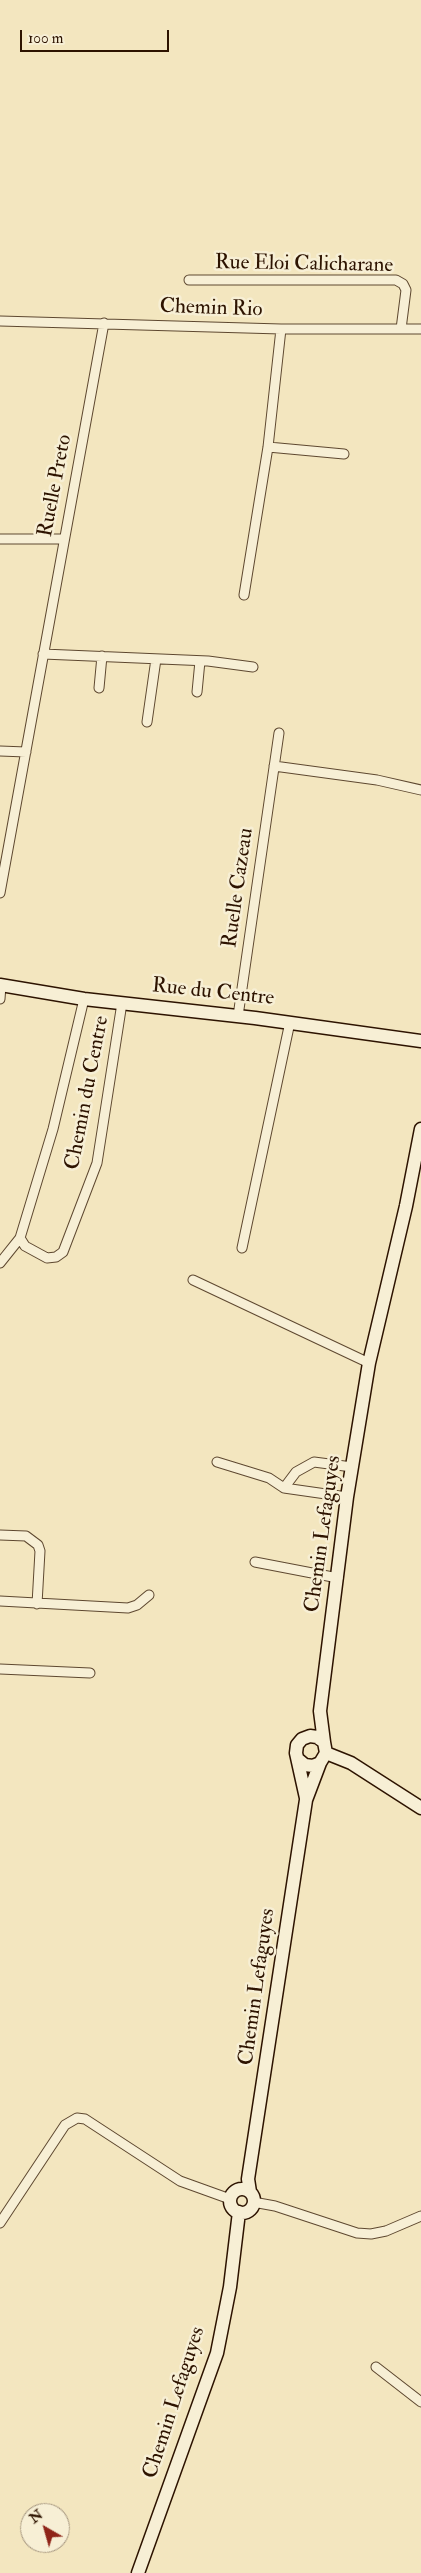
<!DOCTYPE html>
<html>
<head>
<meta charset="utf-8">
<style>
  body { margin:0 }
  #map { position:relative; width:421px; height:2573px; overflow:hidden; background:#f3e6bf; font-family:"IM FELL Double Pica",serif }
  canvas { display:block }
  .north { position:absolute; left:20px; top:2503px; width:50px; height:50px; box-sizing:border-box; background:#f7efd5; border:1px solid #a69780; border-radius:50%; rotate:322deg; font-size:14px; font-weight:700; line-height:20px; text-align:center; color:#2d1300 }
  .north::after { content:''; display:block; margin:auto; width:18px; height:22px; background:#8f2418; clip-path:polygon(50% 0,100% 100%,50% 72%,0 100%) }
  .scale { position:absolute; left:20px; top:30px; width:149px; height:22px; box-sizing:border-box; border:2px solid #2d1300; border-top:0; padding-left:6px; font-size:15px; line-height:18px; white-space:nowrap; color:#2d1300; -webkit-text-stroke:4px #f7efd5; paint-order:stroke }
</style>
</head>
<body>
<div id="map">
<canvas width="421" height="2573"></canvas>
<div class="north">N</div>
<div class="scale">100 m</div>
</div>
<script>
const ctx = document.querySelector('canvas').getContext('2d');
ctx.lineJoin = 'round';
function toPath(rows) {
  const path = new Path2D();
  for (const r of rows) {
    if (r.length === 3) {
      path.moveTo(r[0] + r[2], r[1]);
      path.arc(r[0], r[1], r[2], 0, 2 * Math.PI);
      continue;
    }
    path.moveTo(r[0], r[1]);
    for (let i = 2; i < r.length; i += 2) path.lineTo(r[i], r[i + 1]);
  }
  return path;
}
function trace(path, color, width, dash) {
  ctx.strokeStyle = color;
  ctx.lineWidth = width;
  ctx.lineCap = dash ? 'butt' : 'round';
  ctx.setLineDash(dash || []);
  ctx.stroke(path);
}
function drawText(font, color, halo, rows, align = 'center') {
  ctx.font = font + ' "IM FELL Double Pica",serif';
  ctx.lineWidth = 5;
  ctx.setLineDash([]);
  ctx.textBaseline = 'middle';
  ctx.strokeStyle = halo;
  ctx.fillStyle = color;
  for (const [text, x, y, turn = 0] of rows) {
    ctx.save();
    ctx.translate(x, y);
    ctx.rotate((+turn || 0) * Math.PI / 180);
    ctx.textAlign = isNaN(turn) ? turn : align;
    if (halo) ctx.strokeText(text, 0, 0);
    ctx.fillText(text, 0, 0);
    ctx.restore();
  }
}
const street = toPath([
  [189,280,396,280,403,284,406,290,401,329],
  [0,321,281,329,421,329],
  [268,447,344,454],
  [0,539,64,539],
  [244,595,268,447,281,329],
  [43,654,208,661,253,667],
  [99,688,102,656],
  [197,692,200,661],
  [147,722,156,659],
  [0,751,26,752],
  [274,766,377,780,421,790],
  [0,893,104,323],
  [0,999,1,985],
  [238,1016,279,733],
  [20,1238,25,1246,47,1258,56,1257,63,1252,97,1163,122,1003],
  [242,1248,290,1022],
  [0,1263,20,1238,53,1129,84,999],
  [193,1280,369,1363],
  [217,1462,269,1478,284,1488,347,1497],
  [284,1488,296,1472,314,1462,352,1467],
  [0,1535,26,1536,38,1545,40,1551,37,1604],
  [255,1562,338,1578],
  [0,1601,128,1608,137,1605,149,1595],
  [0,1669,90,1673],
  [253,2202,275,2206,357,2233,371,2234,386,2231,421,2216],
  [0,2223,65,2125,77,2118,85,2119,180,2181,230,2199],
  [376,2367,421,2402]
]);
const secondary = toPath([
  [0,985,84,999,255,1018,421,1041],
  [324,1742,320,1711,347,1497,369,1363,406,1206,421,1129],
  [326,1753,351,1763,421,1808],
  [299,1760,305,1765,313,1766,320,1763,326,1753,324,1742,317,1737,310,1736,302,1739,297,1745,296,1753,306,1798],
  [242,2201,12],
  [250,2192,248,2179,306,1800,320,1763],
  [138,2573,217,2353,230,2287,239,2212]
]);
trace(street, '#5e4830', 11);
trace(secondary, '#2d1300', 15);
trace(street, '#f7efd5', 9);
trace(secondary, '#f7efd5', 12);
drawText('21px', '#2d1300', '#f7efd5', [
  ["Rue Eloi Calicharane",304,265,1],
  ["Chemin Rio",211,309,2],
  ["Ruelle Preto",56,486,-79],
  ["Ruelle Cazeau",239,888,-82],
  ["Rue du Centre",213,993,6],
  ["Chemin du Centre",88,1093,-79],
  ["Chemin Lefaguyes",324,1534,-82],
  ["Chemin Lefaguyes",258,1987,-82],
  ["Chemin Lefaguyes",175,2403,-72]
]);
</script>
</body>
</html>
